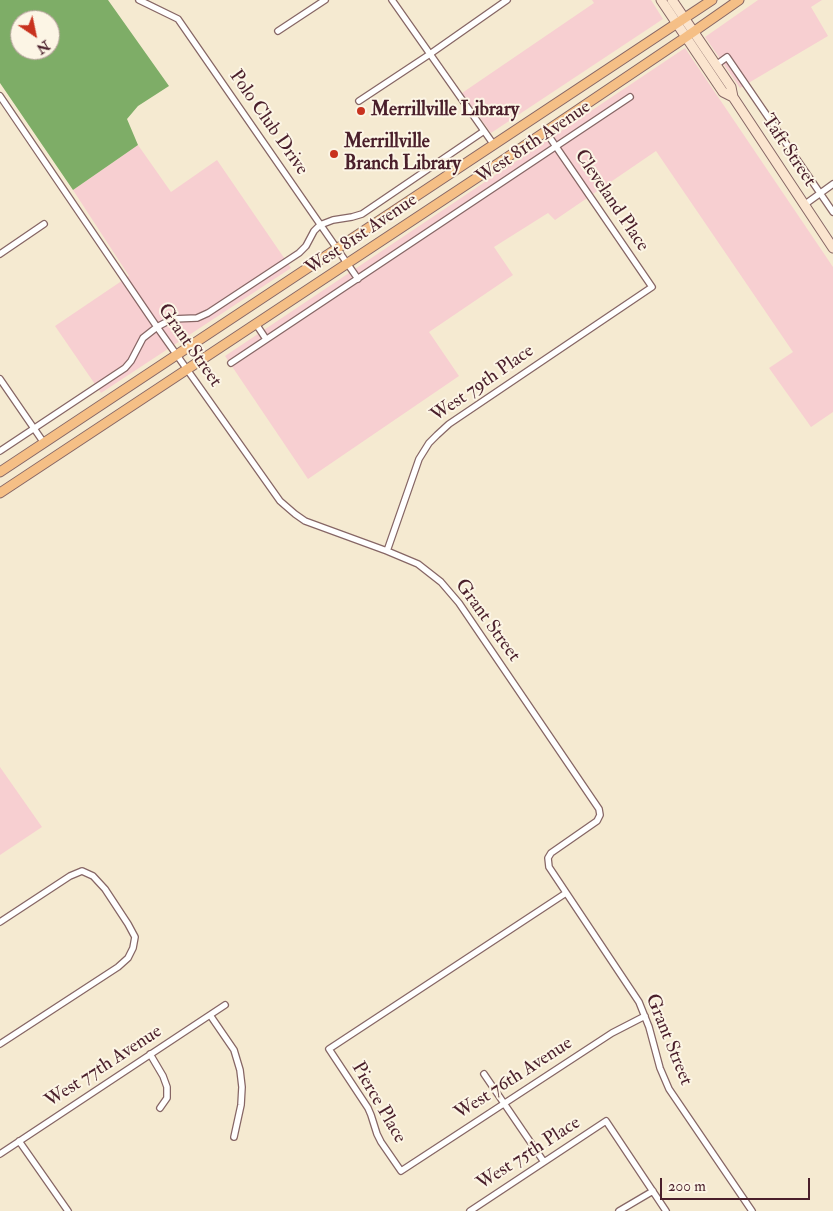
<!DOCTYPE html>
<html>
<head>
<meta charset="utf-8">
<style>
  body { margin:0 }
  #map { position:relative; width:833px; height:1211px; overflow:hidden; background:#f5ead1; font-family:"IM FELL Double Pica",serif }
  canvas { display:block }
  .north { position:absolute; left:10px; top:10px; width:50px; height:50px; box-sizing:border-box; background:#fcf5e5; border:1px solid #b59f9b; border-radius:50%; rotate:146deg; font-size:14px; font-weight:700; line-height:20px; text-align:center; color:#4a1f2b }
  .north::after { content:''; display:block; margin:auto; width:18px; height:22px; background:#c8321e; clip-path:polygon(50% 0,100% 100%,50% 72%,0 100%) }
  .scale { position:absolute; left:660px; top:1178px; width:150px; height:22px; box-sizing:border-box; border:2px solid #4a1f2b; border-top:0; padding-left:6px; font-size:15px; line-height:18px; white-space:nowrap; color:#4a1f2b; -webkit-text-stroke:4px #fcf5e5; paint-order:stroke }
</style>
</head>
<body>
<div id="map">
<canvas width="833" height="1211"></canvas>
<div class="north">N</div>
<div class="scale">200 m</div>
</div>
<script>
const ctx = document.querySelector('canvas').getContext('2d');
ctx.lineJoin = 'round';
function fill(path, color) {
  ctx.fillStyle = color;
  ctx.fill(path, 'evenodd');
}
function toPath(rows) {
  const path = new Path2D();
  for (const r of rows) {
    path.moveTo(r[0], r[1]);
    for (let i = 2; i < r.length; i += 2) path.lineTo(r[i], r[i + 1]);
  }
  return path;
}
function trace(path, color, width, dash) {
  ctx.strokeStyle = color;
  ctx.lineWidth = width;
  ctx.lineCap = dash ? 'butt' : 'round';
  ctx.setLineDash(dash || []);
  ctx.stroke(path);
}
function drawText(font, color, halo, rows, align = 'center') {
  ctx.font = font + ' "IM FELL Double Pica",serif';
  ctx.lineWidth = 4;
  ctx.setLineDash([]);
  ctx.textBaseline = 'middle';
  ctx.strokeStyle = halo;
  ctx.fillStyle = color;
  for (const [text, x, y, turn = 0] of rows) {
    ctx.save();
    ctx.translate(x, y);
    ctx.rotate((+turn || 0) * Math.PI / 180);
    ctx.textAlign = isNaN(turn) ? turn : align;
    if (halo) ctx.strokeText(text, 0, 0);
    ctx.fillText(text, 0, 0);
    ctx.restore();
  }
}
fill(toPath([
  [592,0,651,0,663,19,491,133,462,93,594,3],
  [758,0,822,0,811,7,828,36,740,88,705,37],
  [685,48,833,267,833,412,811,427,769,368,793,352,656,151,555,220,548,213,494,247,513,275,429,332,459,376,308,479,225,356],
  [138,145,171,192,217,160,291,268,101,393,55,326,129,276,73,190],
  [0,767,42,827,0,855]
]), '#f7cfd1');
fill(toPath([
  [0,0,108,0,169,86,138,106,127,119,138,145,73,190,0,83],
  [20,20,50,20,50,50,20,50]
]), '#7ead67');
const street = toPath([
  [139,0,178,19,358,279],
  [392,0,494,145],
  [278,31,325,0],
  [716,65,727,57,833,212],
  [0,96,157,327,280,501,295,514,305,521,387,551,418,564,441,582,459,603,599,809,600,815,597,821,551,853,548,858,549,867,639,1002,649,1027,660,1068,669,1089,752,1211],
  [359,101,430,54,507,0],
  [804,205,833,184],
  [0,254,44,224],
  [256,324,266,339],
  [231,363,630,97],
  [0,379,44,443],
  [0,451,125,368,131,361,143,338,157,327,172,319,197,318,208,313,299,253,306,246,314,231,320,225,333,220,352,217,362,214,484,131],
  [387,551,419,459,429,443,437,435,449,424,652,287,546,132],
  [566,893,329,1049,368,1108,371,1115,377,1134,381,1142,401,1171,612,1033,645,1016],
  [0,922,70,876,82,871,93,876,105,889,128,924,135,937,133,948,128,958,118,967,0,1044],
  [210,1015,234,1050,240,1070,242,1087,241,1105,234,1137],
  [150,1054,163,1076,167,1087,167,1098,160,1108],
  [484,1074,544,1162],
  [19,1141,68,1211],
  [0,1154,225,1005],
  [470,1211,606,1121,666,1211],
  [619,1211,653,1191]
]);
const secondary = toPath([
  [661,0,723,92,733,97],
  [672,0,731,87,733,97,833,248]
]);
const primary = toPath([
  [0,472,712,0],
  [0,493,481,175,686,37,739,0]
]);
trace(street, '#866665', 8);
trace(secondary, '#866665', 11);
trace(primary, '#866665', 11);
trace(street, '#fff', 5.5);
trace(secondary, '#fbe5cf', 9);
trace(primary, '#f5bf86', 9);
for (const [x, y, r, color] of [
  [361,111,5,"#c8321e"],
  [334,154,5,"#c8321e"]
]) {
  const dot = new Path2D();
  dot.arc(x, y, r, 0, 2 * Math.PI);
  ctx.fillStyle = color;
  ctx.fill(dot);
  trace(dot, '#fcf5e5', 2);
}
drawText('bold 19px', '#4a1f2b', '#fcf5e5', [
  ["Merrillville Library",371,111],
  ["Merrillville",344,143],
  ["Branch Library",344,165]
], 'left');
drawText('19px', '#4a1f2b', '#fcf5e5', [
  ["Polo Club Drive",268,123,55],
  ["West 81th Avenue",534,143,-34],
  ["Taft Street",788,151,56],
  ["Cleveland Place",611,201,56],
  ["West 81st Avenue",362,235,-34],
  ["Grant Street",189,346,55],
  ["West 79th Place",483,384,-35],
  ["Grant Street",487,621,54],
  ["Grant Street",668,1040,68],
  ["West 77th Avenue",104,1067,-33],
  ["West 76th Avenue",514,1079,-33],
  ["Pierce Place",378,1103,60],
  ["West 75th Place",529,1154,-33]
]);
</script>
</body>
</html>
